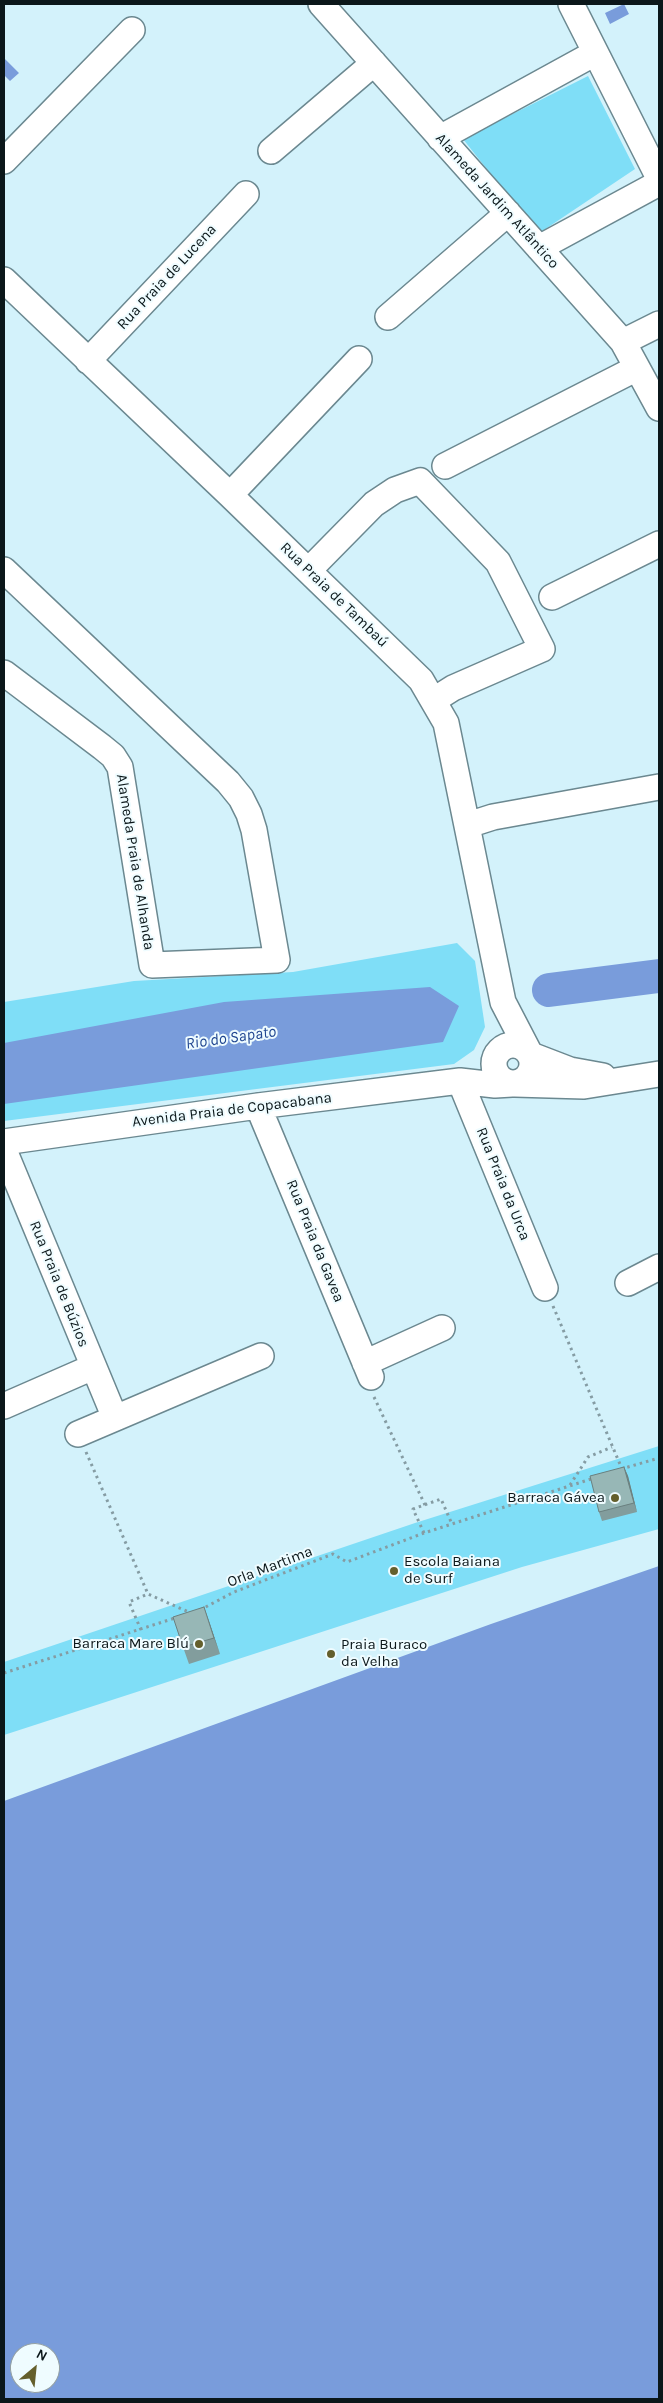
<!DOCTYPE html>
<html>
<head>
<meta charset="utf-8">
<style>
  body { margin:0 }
  #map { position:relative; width:663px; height:2403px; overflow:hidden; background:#d3f2fb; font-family:Karla,sans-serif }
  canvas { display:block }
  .frame { position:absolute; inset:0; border:5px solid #0b171a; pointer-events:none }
  .north { position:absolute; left:10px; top:2343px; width:50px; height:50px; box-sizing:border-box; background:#effcff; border:1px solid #94a0a3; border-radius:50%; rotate:28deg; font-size:14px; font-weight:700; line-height:20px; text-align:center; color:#0b171a }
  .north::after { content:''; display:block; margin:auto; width:18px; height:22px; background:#645f2c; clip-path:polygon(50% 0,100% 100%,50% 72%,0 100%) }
</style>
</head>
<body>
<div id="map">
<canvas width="663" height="2403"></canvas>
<div class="frame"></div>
<div class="north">N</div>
</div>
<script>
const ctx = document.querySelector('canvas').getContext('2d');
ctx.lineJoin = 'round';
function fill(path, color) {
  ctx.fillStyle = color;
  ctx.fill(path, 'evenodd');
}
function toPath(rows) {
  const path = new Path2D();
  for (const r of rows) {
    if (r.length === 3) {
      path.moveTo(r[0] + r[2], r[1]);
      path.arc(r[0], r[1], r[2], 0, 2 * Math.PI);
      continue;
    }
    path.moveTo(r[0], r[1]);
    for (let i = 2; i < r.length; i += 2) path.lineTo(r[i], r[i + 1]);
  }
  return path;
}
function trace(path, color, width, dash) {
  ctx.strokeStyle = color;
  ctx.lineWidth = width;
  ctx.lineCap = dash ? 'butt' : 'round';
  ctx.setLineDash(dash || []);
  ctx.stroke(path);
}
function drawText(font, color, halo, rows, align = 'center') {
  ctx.font = font + ' Karla,sans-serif';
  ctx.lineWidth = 4;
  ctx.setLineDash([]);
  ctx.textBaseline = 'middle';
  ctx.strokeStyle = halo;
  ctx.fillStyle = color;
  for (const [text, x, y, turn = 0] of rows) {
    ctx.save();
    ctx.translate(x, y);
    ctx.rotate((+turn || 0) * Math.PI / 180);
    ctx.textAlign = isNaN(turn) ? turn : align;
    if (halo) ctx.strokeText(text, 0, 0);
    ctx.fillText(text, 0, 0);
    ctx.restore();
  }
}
fill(toPath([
  [588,76,635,169,538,234,463,139],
  [457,943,475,961,485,1027,474,1050,454,1064,4,1121,4,1002,134,981,293,972],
  [659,1446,659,1529,522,1567,4,1735,4,1662,415,1523]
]), '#7fdef7');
fill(toPath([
  [624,4,629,14,610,24,605,13],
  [4,58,19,73,10,81,4,75],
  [430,987,459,1006,443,1042,4,1104,4,1043,224,1002],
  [659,1566,659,2399,4,2399,4,1801,491,1624],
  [20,2353,50,2353,50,2383,20,2383]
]), '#799cdb');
trace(toPath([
  [549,990,659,976]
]), '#799cdb', 34);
const minor = toPath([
  [321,4,623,342,659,408],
  [571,4,659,178],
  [440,138,595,53],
  [271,151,374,63],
  [4,161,132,30],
  [539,248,659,183],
  [4,280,230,495,421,680,446,723,503,1002,529,1052],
  [388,317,508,213],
  [623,342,659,324],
  [88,361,246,194],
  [445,466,637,368],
  [230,495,359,359],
  [4,570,228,782,241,798,249,814,254,830,277,960,152,965,120,767,113,756,102,747,4,673],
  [309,570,374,504,395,490,420,481,498,562,542,649,453,688,434,700],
  [552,597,659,544],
  [468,825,493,817,659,787],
  [513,1064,19],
  [531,1055,570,1070,603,1076],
  [460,1081,545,1288],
  [515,1084,584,1086,659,1074],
  [258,1106,371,1377],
  [4,1142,258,1106,460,1081,495,1085,512,1084],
  [4,1150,115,1418],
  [628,1283,659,1267],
  [365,1363,442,1328],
  [4,1406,93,1367],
  [78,1434,261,1356]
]);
trace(minor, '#6b8890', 28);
trace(toPath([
  [553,1306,622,1469],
  [374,1397,425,1505],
  [86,1452,148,1594],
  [621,1469,659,1458],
  [570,1485,588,1457,612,1447],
  [424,1533,413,1509,441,1499,452,1524],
  [200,1610,234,1592,333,1554,347,1562,424,1533,594,1478],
  [141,1630,129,1602,148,1594,191,1613],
  [4,1673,178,1617]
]), '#859ca3', 3, [2.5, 4]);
trace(minor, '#fff', 25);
fill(toPath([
  [624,1467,628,1476,637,1512,602,1521,599,1512],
  [204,1607,220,1654,189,1664,183,1647]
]), '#829d9d');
fill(toPath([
  [624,1467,628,1476,637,1512,634,1503],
  [204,1607,210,1624,220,1654,214,1638]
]), '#6a807f');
const building = toPath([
  [624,1467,634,1503,599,1512,590,1476,624,1467],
  [204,1607,214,1638,183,1647,173,1617,204,1607]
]);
fill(building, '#97b7b6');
trace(building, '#6a807f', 1);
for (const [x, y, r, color] of [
  [615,1498,5,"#645f2c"],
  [394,1571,5,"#645f2c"],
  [199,1644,5,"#645f2c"],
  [331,1654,5,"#645f2c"]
]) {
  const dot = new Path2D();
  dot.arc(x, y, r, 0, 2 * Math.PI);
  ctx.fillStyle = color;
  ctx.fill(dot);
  trace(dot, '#effcff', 2);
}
drawText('15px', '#0b171a', '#effcff', [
  ["Alameda Jardim Atlântico",497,201,48],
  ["Rua Praia de Lucena",167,277,-47],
  ["Rua Praia de Tambaú",334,595,44],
  ["Alameda Praia de Alhanda",135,862,81],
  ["Avenida Praia de Copacabana",232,1110,-7],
  ["Rua Praia da Urca",503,1184,68],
  ["Rua Praia da Gavea",315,1241,68],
  ["Rua Praia de Búzios",59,1284,68],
  ["Orla Martima",270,1567,-21]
]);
drawText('15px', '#0b171a', '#effcff', [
  ["Barraca Gávea",605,1498],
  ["Escola Baiana",404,1562,"left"],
  ["de Surf",404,1579,"left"],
  ["Barraca Mare Blú",189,1644],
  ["Praia Buraco",341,1645,"left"],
  ["da Velha",341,1662,"left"]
], 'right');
drawText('italic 16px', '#204691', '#effcff', [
  ["Rio do Sapato",231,1038,-8]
]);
</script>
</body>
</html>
